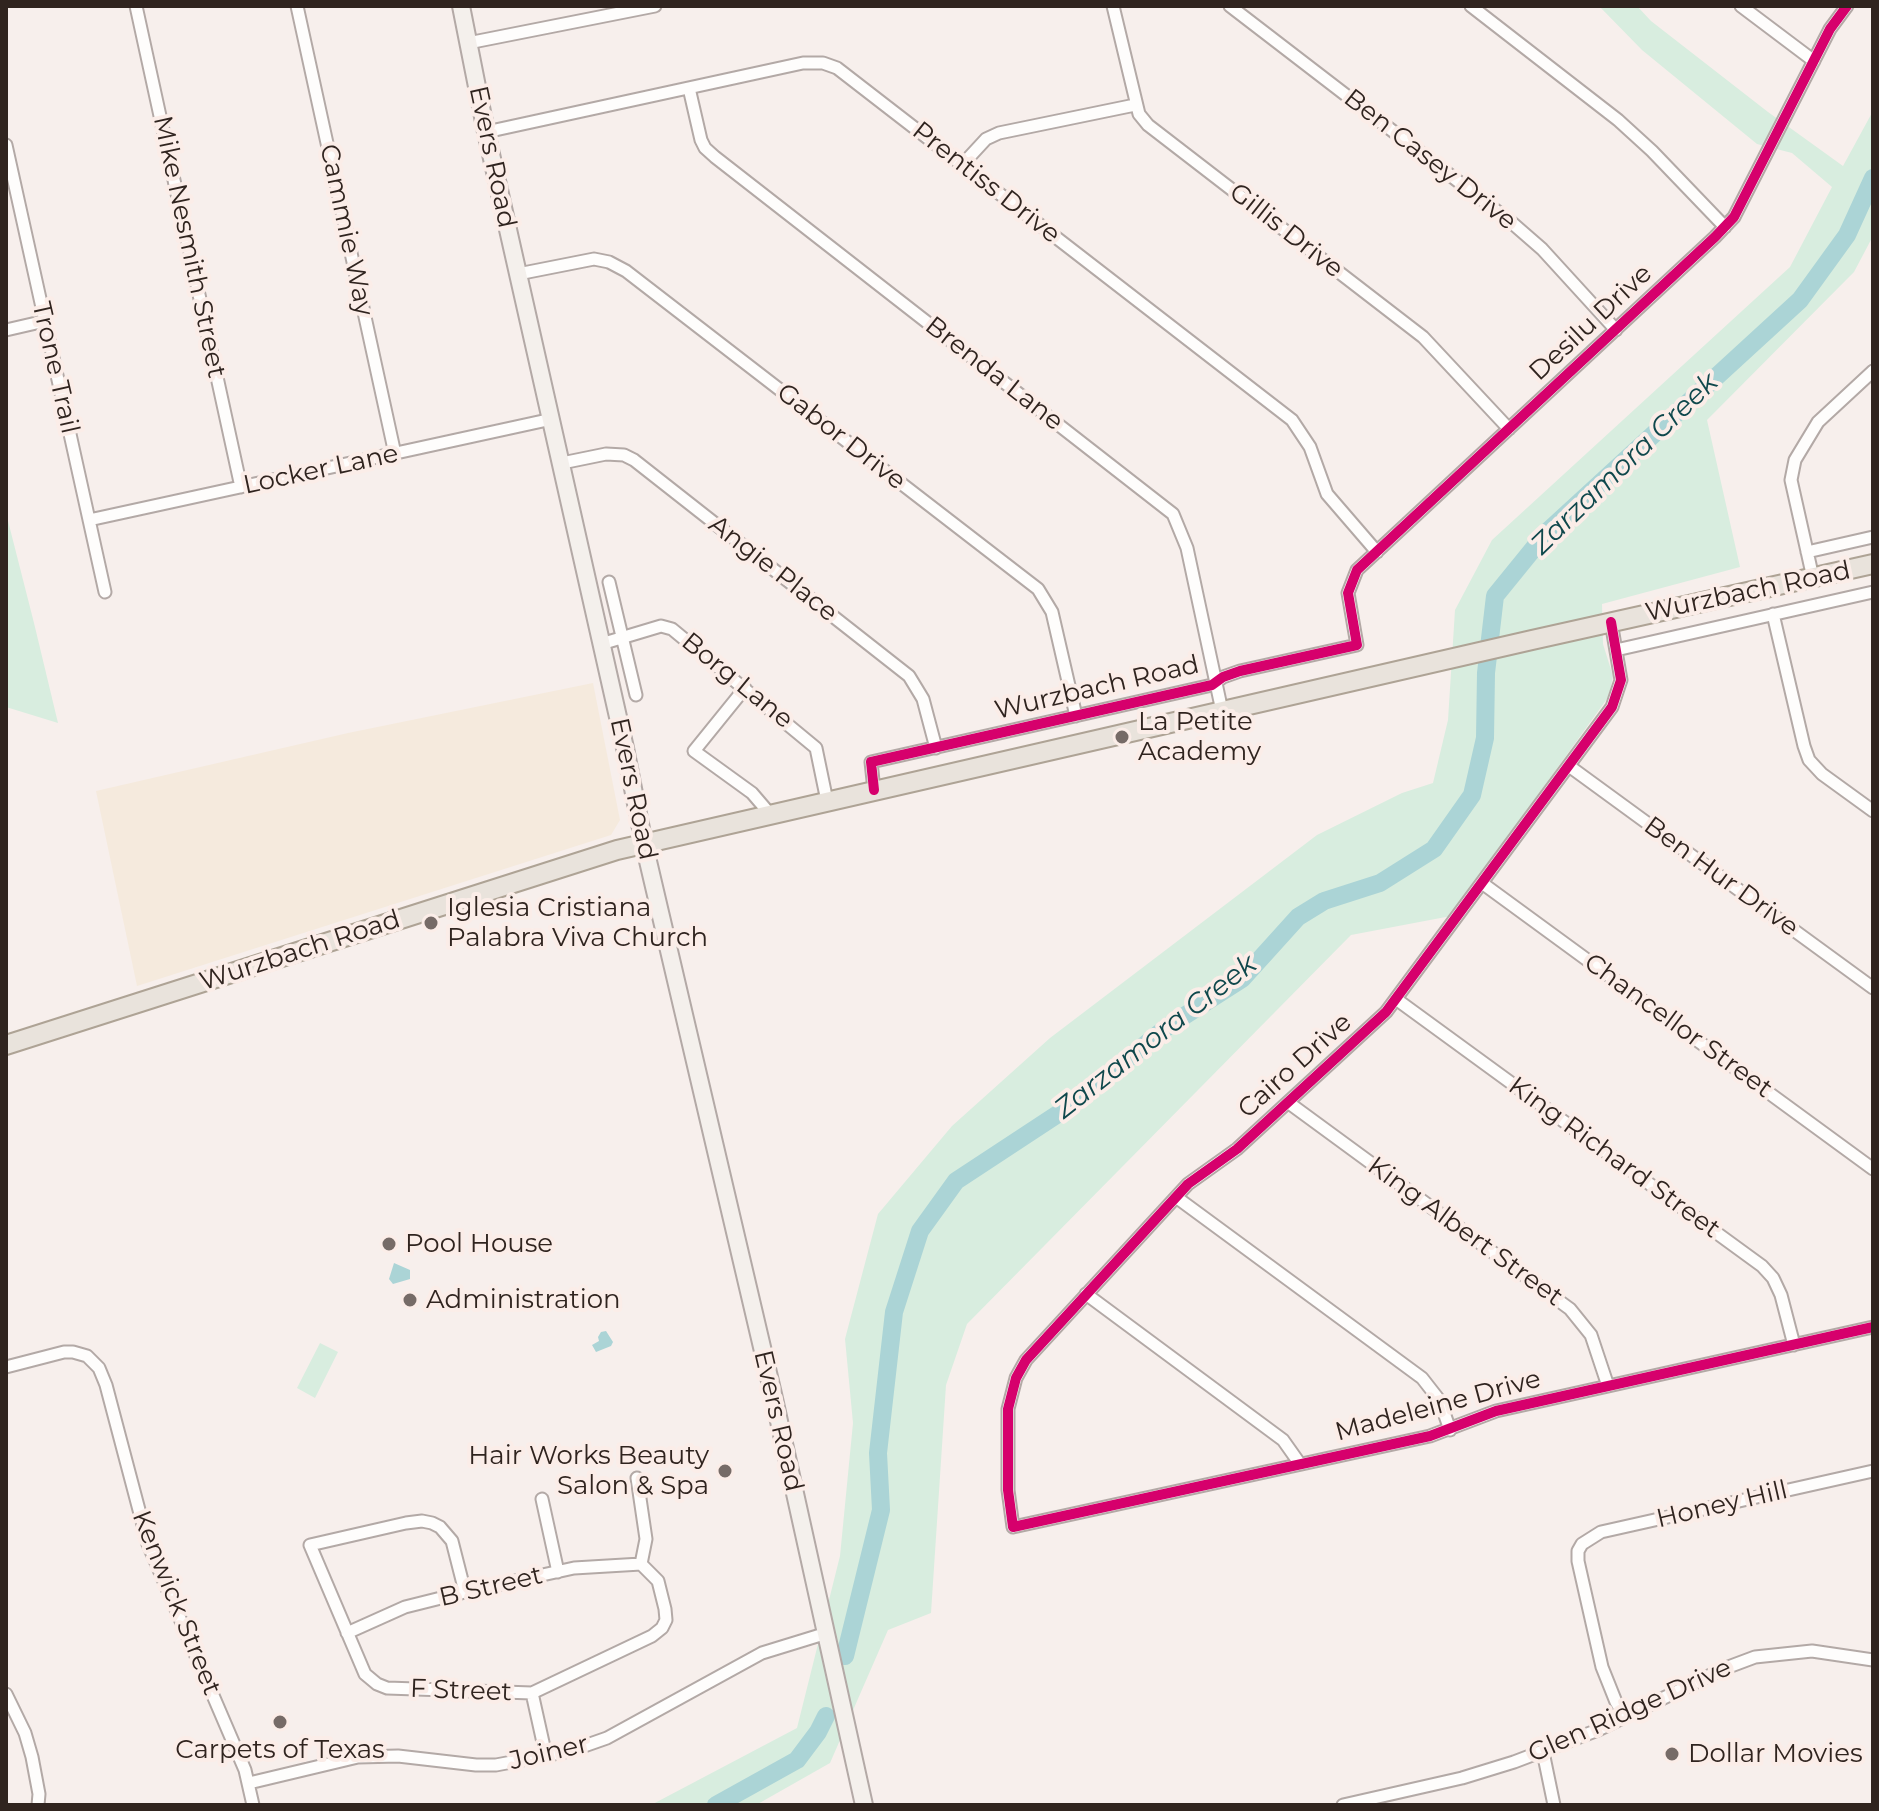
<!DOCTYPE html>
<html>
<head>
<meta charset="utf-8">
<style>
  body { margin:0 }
  #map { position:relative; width:1879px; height:1811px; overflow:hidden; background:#f7efec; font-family:Montserrat,sans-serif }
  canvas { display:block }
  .frame { position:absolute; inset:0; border:8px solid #30241f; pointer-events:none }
</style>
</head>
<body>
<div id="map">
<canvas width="1879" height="1811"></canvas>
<div class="frame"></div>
</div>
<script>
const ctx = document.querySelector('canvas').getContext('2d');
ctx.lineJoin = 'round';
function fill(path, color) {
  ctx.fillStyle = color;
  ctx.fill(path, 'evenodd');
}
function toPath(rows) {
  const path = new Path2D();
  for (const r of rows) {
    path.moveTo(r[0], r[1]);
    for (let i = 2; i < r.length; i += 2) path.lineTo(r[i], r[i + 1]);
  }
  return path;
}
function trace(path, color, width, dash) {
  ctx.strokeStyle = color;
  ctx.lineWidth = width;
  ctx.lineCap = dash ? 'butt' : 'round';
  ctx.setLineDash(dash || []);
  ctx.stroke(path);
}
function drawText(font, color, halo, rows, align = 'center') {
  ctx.font = font + ' Montserrat,sans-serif';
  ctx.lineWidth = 8;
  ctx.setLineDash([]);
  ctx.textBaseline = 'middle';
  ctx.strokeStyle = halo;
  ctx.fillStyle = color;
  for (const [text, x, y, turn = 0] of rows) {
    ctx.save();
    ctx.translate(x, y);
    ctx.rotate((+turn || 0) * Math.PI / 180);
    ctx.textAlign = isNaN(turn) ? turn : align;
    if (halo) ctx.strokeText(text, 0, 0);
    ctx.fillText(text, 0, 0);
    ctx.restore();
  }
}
fill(toPath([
  [593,683,620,820,611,835,137,986,96,791,348,733]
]), '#f5eadd');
fill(toPath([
  [1599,6,1637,6,1651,21,1768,112,1843,166,1873,111,1873,236,1854,272,1707,420,1740,567,1602,604,1603,644,1613,676,1609,696,1451,916,1351,935,967,1324,946,1385,931,1613,888,1630,830,1763,756,1805,651,1805,797,1728,840,1556,853,1423,845,1339,878,1214,952,1126,1050,1038,1317,835,1402,793,1433,783,1448,720,1455,610,1492,540,1790,267,1832,187,1792,153,1757,144,1642,50],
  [6,513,34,623,58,723,6,707],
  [320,1343,338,1352,315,1398,297,1388]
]), '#d8eddf');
fill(toPath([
  [394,1263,410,1270,410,1279,393,1284,389,1279],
  [606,1331,613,1342,611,1346,596,1352,592,1345,599,1341,598,1337,601,1332]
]), '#abd4d6');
trace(toPath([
  [845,1656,881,1510,878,1453,894,1312,920,1231,956,1181,1067,1108,1167,1027,1242,979,1298,917,1324,901,1380,883,1434,849,1472,795,1485,738,1486,673,1495,596,1547,532,1800,300,1847,235,1873,178],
  [716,1805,797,1760,818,1732,826,1716]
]), '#abd4d6', 18);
const street = toPath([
  [136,6,241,487],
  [297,6,395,454],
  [1113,6,1139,114,1148,125,1423,337,1509,429],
  [1230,6,1511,222,1542,249,1616,330],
  [1471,6,1618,120,1652,151,1725,227],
  [1741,6,1814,61],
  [468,43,655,6],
  [689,88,701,140,705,148,715,157,1173,514,1187,548,1222,711],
  [486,132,803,63,823,63,837,68,1292,420,1310,447,1327,494,1377,552],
  [6,145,105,592],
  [962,165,986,139,999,133,1135,105],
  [518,274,594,259,609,262,626,271,1038,589,1052,612,1076,716],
  [6,330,45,321],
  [562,463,606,454,624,455,634,460,909,676,923,699,936,748],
  [89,520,552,419],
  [1807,552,1873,537],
  [1813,578,1791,480,1795,460,1818,422,1873,371],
  [609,582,636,695],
  [1773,614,1804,746,1809,760,1822,774,1873,811],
  [1611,622,1621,680,1612,707,1386,1012,1237,1149,1188,1184,1026,1360,1016,1378,1008,1409,1008,1490,1013,1527,1430,1436,1496,1411,1873,1327],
  [601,644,661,626,672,629,816,748,827,801],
  [1616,650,1873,592],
  [745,688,694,751,752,793,770,814],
  [1569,766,1873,988],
  [874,790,871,762,1212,685,1223,677,1240,671,1357,645,1348,593,1357,570,1715,237,1734,217,1830,29,1847,6],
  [1482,883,1873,1169],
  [1396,999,1762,1266,1773,1278,1781,1295,1794,1345],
  [1289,1103,1570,1309,1591,1335,1608,1386],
  [1176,1197,1422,1378,1440,1401,1450,1430],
  [1086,1294,1283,1440,1300,1464],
  [6,1367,64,1352,73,1352,87,1356,99,1368,106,1385,148,1544,245,1770,253,1805],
  [637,1478,646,1539,641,1564],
  [542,1499,558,1572],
  [465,1592,452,1541,440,1527,432,1523,422,1521,406,1523,310,1545,365,1674,377,1684,387,1688,532,1693,652,1636,662,1628,666,1620,665,1609,658,1581,641,1564],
  [347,1633,405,1607,465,1592,574,1568,641,1564],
  [532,1693,546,1756],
  [6,1694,25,1733,32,1757,39,1794,38,1805],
  [1625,1717,1616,1702,1602,1667,1578,1561,1578,1551,1582,1544,1601,1532,1873,1471],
  [1543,1752,1554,1805],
  [249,1783,358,1757,398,1756,476,1765,496,1765,570,1751,607,1738,762,1653,827,1633],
  [1343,1805,1462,1778,1514,1762,1598,1730,1723,1669,1755,1657,1812,1651,1873,1660]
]);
const secondary = toPath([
  [461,6,486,132,625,748,644,844,773,1394,864,1805]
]);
const primary = toPath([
  [6,1045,617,850,1532,640,1873,564]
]);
trace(street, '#b3a9a6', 15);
trace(secondary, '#b3a9a6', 20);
trace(primary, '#aea395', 22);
trace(street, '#fefdfc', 11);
trace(secondary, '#f4f0ec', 16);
trace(primary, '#e9e3dc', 18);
trace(toPath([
  [1611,622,1621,680,1612,707,1386,1012,1237,1149,1188,1184,1026,1360,1016,1378,1008,1409,1008,1490,1013,1527,1430,1436,1496,1411,1873,1327],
  [874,790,871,762,1212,685,1223,677,1240,671,1357,645,1348,593,1357,570,1715,237,1734,217,1830,29,1847,6]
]), '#d6006c', 10);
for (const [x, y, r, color] of [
  [1122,737,8,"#766b67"],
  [431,923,8,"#766b67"],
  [389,1244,8,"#766b67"],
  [410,1300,8,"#766b67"],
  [725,1471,8,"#766b67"],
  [280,1722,8,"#766b67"],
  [1672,1754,8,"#766b67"]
]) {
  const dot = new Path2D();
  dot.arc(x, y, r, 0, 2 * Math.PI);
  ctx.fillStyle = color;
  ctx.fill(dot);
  trace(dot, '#fbede8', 3);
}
drawText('26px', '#30241f', '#fbede8', [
  ["Evers Road",492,157,78],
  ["Ben Casey Drive",1430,160,38],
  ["Prentiss Drive",986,183,38],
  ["Cammie Way",346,230,78],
  ["Gillis Drive",1286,231,38],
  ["Mike Nesmith Street",189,247,78],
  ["Desilu Drive",1591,323,-43],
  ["Trone Trail",55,368,77],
  ["Brenda Lane",994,374,38],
  ["Gabor Drive",841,437,38],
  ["Locker Lane",321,470,-12],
  ["Angie Place",773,569,38],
  ["Wurzbach Road",1748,592,-12],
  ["Borg Lane",737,681,39],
  ["Wurzbach Road",1097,688,-13],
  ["Evers Road",633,789,78],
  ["Ben Hur Drive",1721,877,36],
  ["Wurzbach Road",300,951,-18],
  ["Chancellor Street",1678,1026,36],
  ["Cairo Drive",1295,1066,-42],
  ["King Richard Street",1614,1158,36],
  ["King Albert Street",1465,1232,36],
  ["Madeleine Drive",1438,1406,-15],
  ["Evers Road",778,1421,77],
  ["Honey Hill",1722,1505,-13],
  ["B Street",491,1587,-13],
  ["Kenwick Street",176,1603,68],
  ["F Street",461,1691,2],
  ["Glen Ridge Drive",1630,1711,-24],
  ["Joiner",549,1753,-13]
]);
drawText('26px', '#30241f', '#fbede8', [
  ["La Petite",1138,722],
  ["Academy",1138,752],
  ["Iglesia Cristiana",447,908],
  ["Palabra Viva Church",447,938],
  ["Pool House",405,1244],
  ["Administration",426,1300],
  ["Hair Works Beauty",709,1456,"right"],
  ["Salon & Spa",709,1486,"right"],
  ["Carpets of Texas",280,1750,"center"],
  ["Dollar Movies",1688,1754]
], 'left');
drawText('italic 28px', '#0f484c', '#fbede8', [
  ["Zarzamora Creek",1625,464,-44],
  ["Zarzamora Creek",1156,1037,-38]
]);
</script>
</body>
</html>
